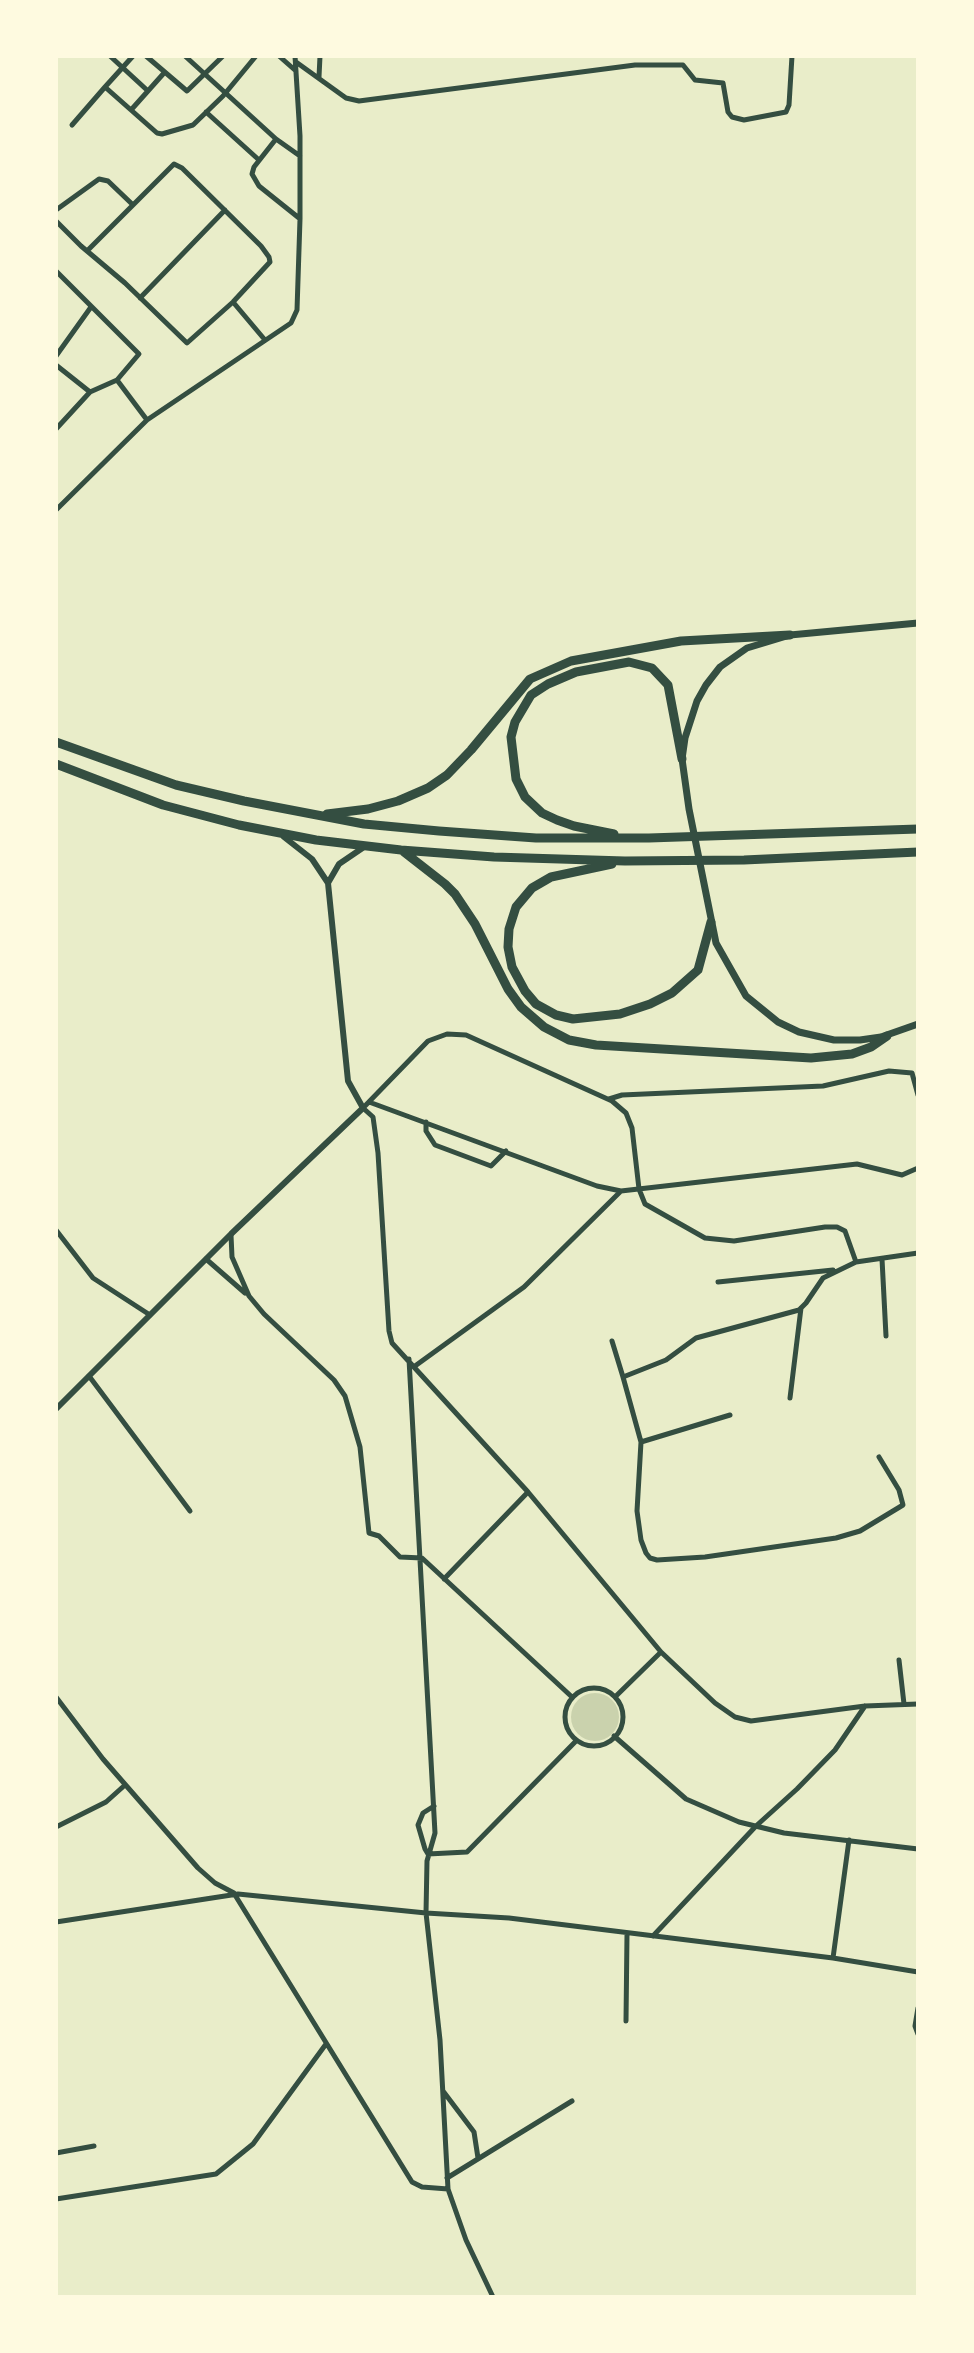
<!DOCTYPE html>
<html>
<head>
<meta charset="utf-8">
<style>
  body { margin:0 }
  #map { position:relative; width:974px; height:2353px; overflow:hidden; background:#e9edc9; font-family:Lora,serif }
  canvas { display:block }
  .frame { position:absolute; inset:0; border:58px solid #fefae0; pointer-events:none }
</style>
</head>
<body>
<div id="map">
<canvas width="974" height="2353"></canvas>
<div class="frame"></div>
</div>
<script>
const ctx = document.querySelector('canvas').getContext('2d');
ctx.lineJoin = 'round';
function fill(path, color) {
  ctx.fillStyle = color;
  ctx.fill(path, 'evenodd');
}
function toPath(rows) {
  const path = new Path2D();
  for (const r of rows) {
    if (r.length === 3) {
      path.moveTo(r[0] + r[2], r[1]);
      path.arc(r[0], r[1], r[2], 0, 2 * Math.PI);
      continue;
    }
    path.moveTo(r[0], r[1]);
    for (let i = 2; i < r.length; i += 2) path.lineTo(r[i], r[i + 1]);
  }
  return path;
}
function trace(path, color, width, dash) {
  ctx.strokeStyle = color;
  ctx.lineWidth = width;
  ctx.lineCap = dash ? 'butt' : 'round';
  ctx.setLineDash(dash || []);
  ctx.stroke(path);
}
fill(toPath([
  [595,1717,24]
]), '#cad2ad');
trace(toPath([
  [110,56,148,91],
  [146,56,187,91,223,56],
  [185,56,276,139,254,167,252,174,259,186,299,218],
  [279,56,296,71],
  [296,62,346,98,359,101,635,65,683,65,695,80,723,83,728,112,732,117,744,120,786,112,789,105,792,56],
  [319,77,320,56],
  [105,87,133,56],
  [131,110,164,73],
  [206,112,259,160],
  [72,125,105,87,157,133,162,134,193,125,223,96,256,56],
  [276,139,300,156],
  [56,210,99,179,108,181,132,204],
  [56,221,81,246,87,251,125,283,187,343,233,302,270,262,269,257,261,246,182,168,174,164,87,251],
  [56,271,139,354,117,380,147,420],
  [140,298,225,210],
  [233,302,265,340],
  [56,356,91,307],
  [56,365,90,392,56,429],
  [90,392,117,380],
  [56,510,147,420,291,323,297,310,300,219,300,136,295,56],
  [609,1099,622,1095,823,1086,889,1071,912,1073,918,1095],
  [369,1102,597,1186,621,1191,857,1164,902,1175,918,1168],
  [426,1122,426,1131,435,1145,491,1166,506,1151],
  [56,1230,93,1278,150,1315],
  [231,1235,232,1257,249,1296,264,1314,334,1380,345,1396,360,1447,369,1533,379,1536,400,1557,422,1558,572,1697],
  [918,1253,856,1262,845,1231,837,1227,825,1227,734,1241,705,1238,645,1204,639,1189,632,1128,626,1113,612,1101,466,1035,447,1034,428,1041,363,1108,373,1117,378,1153,389,1331,392,1343,528,1492,661,1652,715,1703,735,1717,751,1721,865,1706,918,1704],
  [206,1259,245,1293],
  [882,1259,886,1336],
  [856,1262,823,1278,806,1303,799,1310,696,1338,666,1360,623,1377,641,1442,637,1511,641,1540,646,1553,650,1558,657,1560,705,1557,836,1538,860,1531,903,1505,899,1490,879,1457],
  [718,1282,833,1270],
  [612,1341,623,1377],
  [409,1359,435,1833,427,1861,426,1913,440,2040,448,2189,466,2240,493,2297],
  [415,1366,524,1287,620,1192],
  [89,1376,190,1511],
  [790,1398,801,1308],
  [641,1442,730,1415],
  [444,1579,528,1492],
  [899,1660,904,1704],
  [594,1717,29],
  [56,1697,103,1759,198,1868,215,1883,234,1893],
  [615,1697,661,1652],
  [614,1736,686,1799,739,1822,784,1833,918,1849],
  [434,1806,423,1813,418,1825,425,1849,428,1854,467,1852,576,1741],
  [56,1827,106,1802,125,1785],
  [235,1895,412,2182,422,2187,448,2189],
  [56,1922,238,1894,426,1913,509,1918,833,1958,918,1972],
  [653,1936,756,1826,797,1789,835,1750,865,1706],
  [833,1958,849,1840],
  [918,2008,915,2026,918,2034],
  [626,2021,627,1934],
  [443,2091,474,2132,478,2158],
  [56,2153,94,2146],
  [447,2178,572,2101],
  [56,2199,216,2174,253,2144,326,2044]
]), '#344e41', 5);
trace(toPath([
  [328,883,339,864,364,847],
  [56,1409,231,1234,363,1108,348,1081,328,883,312,859,284,837]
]), '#344e41', 6);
trace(toPath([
  [918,623,790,635,747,648,720,667,706,685,697,701,685,738,682,759,689,809,716,943,746,996,778,1022,799,1032,834,1040,860,1040,881,1037,918,1024]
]), '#344e41', 7);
trace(toPath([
  [56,742,176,785,244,801,364,824,439,831,536,838,649,838,918,829],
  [56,764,163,805,239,825,316,840,401,850,494,857,625,861,744,860,918,852],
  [327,814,368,809,398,801,428,788,447,775,471,750,530,679,571,661,681,641,790,635],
  [614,834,574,826,557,820,542,813,525,797,516,779,511,737,515,722,531,695,548,684,576,672,629,662,652,668,668,685,682,759],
  [404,852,445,884,455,894,475,924,508,989,521,1007,544,1027,569,1040,596,1045,811,1058,852,1054,871,1047,887,1036],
  [612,864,551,877,532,888,516,907,509,929,508,947,512,967,525,991,536,1004,556,1015,573,1019,620,1014,650,1004,672,993,698,970,711,922]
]), '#344e41', 9);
</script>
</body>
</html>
